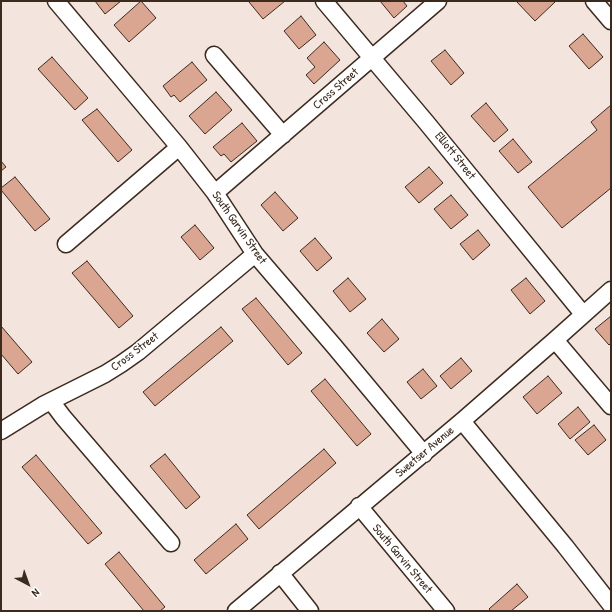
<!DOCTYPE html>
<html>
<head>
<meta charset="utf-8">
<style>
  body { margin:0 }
  #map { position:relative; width:612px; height:612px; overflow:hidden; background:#f4e4de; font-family:"Patrick Hand",sans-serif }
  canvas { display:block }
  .frame { position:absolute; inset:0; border:2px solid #3b2a1e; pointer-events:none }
  .north { position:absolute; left:8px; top:564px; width:40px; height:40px; -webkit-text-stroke:3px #fff; paint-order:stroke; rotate:139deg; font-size:11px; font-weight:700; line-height:16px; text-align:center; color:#3b2a1e }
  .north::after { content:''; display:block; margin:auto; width:14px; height:18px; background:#3b2a1e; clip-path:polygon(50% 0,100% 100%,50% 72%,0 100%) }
</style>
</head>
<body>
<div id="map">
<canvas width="612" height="612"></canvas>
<div class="frame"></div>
<div class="north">N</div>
</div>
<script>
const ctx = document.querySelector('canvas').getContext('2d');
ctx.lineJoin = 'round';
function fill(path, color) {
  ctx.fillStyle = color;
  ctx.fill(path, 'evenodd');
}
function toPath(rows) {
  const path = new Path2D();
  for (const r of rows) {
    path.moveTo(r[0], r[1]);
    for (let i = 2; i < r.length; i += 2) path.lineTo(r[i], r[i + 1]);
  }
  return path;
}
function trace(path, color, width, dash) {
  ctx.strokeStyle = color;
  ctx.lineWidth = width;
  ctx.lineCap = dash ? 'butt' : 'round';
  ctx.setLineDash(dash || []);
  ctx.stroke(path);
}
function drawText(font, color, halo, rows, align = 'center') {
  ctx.font = font + ' "Patrick Hand",sans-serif';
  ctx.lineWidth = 3;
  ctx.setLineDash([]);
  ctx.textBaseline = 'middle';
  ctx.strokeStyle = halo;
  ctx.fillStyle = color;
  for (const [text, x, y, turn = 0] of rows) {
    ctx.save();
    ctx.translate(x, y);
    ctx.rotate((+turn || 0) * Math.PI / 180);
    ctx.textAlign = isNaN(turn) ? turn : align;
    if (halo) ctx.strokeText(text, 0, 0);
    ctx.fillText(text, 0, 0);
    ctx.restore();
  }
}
const building = toPath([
  [95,1,121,1,105,14,95,1],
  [141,1,156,18,129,42,114,25,141,1],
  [250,1,285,1,263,19,249,2,250,1],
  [380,1,403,1,407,6,394,18,380,1],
  [516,1,554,1,555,2,535,21,516,1],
  [301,16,316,35,299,49,284,31,301,16],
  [583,34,603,57,589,69,569,46,583,34],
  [324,42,340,60,314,84,306,75,315,67,307,58,324,42],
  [445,50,464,73,451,85,431,61,445,50],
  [52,57,88,98,75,110,38,69,52,57],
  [192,62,207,80,180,102,174,95,171,97,163,86,192,62],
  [216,92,232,110,205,134,189,116,216,92],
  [486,103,508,130,494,142,471,116,486,103],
  [611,105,611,188,562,228,528,187,597,130,591,122,611,105],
  [97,109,132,150,118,162,82,120,97,109],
  [242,123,257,141,231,162,224,154,221,156,213,147,242,123],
  [513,139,532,162,518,173,499,151,513,139],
  [1,161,6,167,1,171,1,161],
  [429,167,443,183,419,203,405,187,429,167],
  [15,177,50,219,35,231,1,190,1,188,15,177],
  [275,192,298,218,283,231,261,205,275,192],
  [451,195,468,215,451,229,434,209,451,195],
  [195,225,214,248,200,260,181,237,195,225],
  [478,230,490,245,473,260,460,244,478,230],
  [315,238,332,258,317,271,300,251,315,238],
  [87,261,133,316,119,328,72,273,87,261],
  [348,278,366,299,350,312,333,291,348,278],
  [526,278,545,301,530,314,511,290,526,278],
  [256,298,302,353,288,365,242,309,256,298],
  [611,316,611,343,609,345,595,329,611,316],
  [382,319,399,339,384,352,367,333,382,319],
  [1,326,32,362,18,374,1,354,1,326],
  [221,327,233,341,155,406,143,392,221,327],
  [461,358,472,371,451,389,440,376,461,358],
  [423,369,437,386,421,399,407,382,423,369],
  [548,376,562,393,537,414,523,397,548,376],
  [325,379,371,434,357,446,311,391,325,379],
  [578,407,590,422,570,439,558,424,578,407],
  [594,425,606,440,588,455,575,440,594,425],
  [324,449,336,463,259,529,247,515,324,449],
  [165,454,200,497,186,509,150,466,165,454],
  [36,455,102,533,88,544,22,467,36,455],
  [236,524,248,539,206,574,194,560,236,524],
  [119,552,165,607,160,611,144,611,105,564,119,552],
  [517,584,528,597,511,611,491,611,489,609,517,584]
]);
fill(building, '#daa591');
trace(building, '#3b2a1e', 1);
const minor = toPath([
  [56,1,179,147,215,193,255,254,334,346,424,454],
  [324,1,426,122,583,314],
  [594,1,611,21],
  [214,55,283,135],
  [215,193,438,1],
  [66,244,179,147],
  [555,340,611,406],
  [51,401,63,417,171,543],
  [462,421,565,546,611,605],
  [1,431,43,405,105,374,121,364,138,352,255,254],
  [359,506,446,611],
  [280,573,310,611],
  [236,611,462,421,555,340,611,290]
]);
trace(minor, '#3b2a1e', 19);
trace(minor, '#fff', 16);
drawText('12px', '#3b2a1e', '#fff', [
  ["Cross Street",336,89,-41],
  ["Elliott Street",455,156,51],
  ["South Garvin Street",239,228,55],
  ["Cross Street",135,352,-37],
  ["Sweetser Avenue",425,452,-40],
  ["South Garvin Street",402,559,50]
]);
</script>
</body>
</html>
